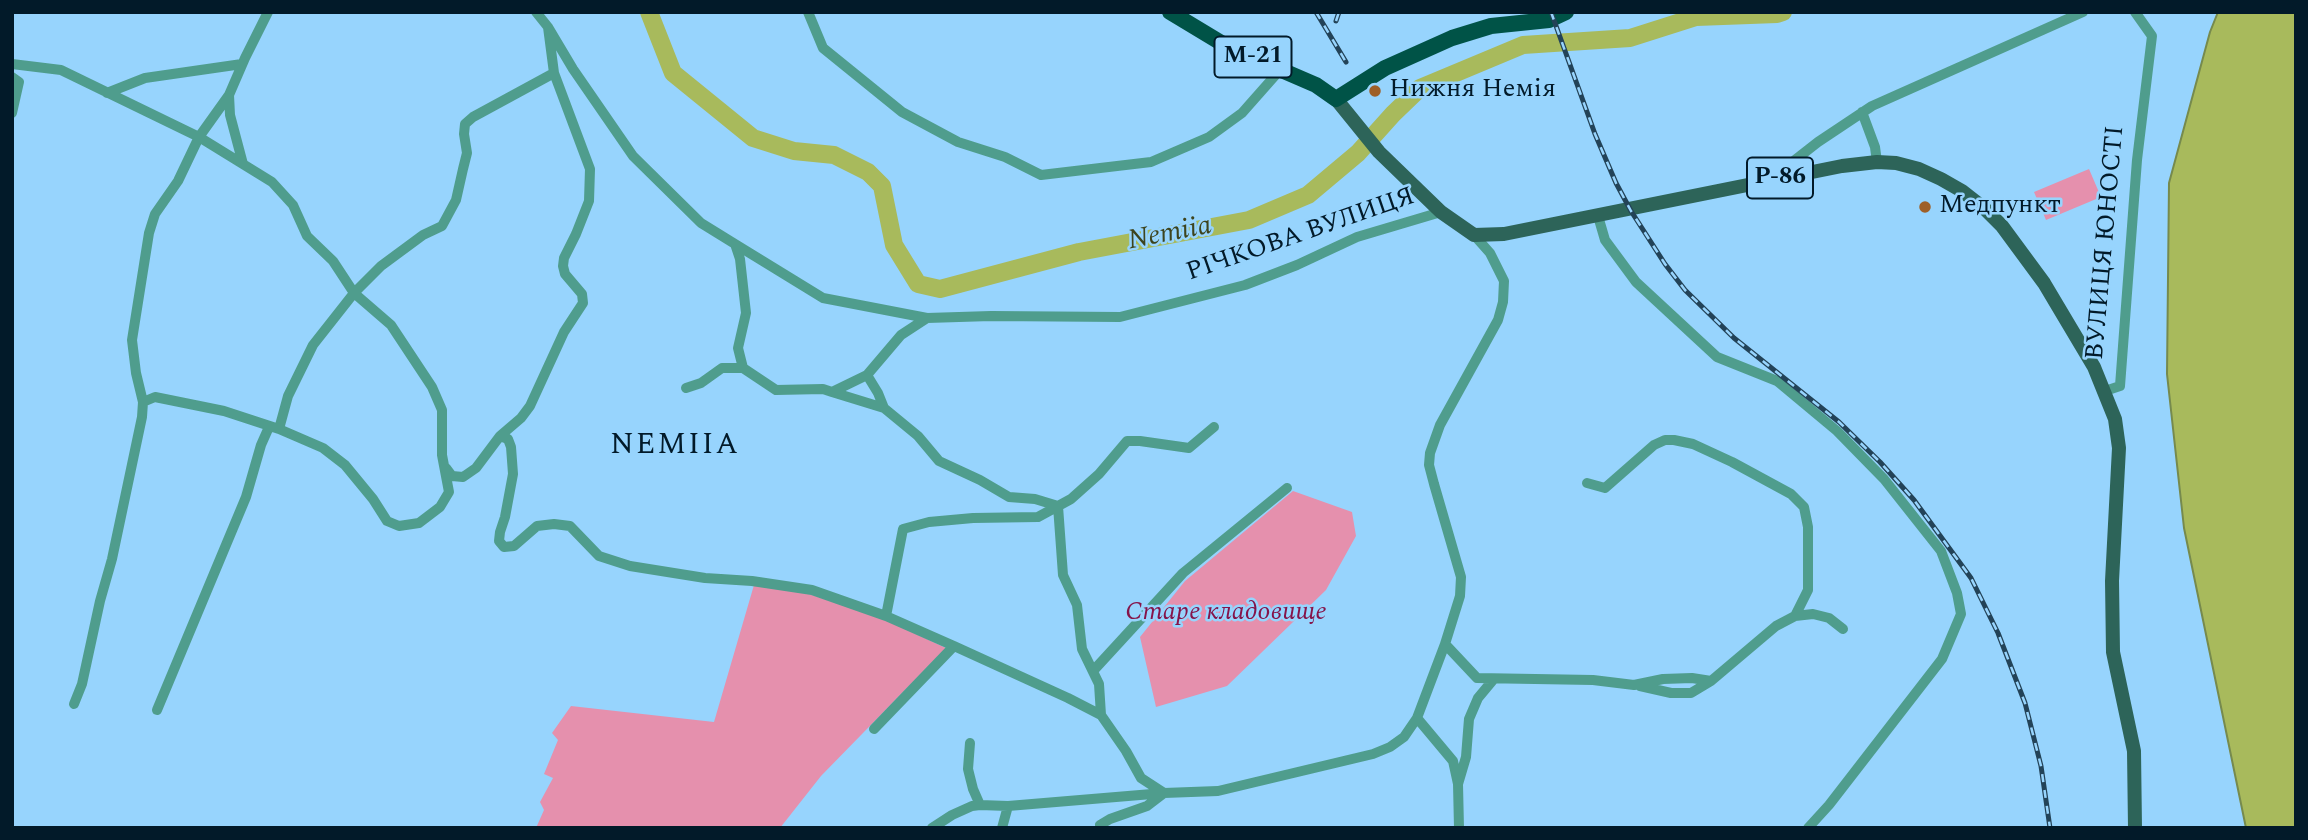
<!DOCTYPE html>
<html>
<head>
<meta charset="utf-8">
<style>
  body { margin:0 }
  #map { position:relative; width:2308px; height:840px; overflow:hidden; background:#97d4fd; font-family:Spectral,serif }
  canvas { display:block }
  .frame { position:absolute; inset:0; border:14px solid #021a29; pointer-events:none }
</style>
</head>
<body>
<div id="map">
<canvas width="2308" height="840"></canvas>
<div class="frame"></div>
</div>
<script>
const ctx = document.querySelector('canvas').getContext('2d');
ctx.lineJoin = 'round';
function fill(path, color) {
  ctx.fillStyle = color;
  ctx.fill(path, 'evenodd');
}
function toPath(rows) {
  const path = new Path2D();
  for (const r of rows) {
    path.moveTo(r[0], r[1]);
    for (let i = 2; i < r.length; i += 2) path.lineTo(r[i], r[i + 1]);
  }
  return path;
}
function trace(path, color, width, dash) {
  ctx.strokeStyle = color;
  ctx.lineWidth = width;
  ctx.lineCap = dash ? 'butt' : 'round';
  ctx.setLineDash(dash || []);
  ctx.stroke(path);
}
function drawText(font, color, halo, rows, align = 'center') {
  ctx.font = font + ' Spectral,serif';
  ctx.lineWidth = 5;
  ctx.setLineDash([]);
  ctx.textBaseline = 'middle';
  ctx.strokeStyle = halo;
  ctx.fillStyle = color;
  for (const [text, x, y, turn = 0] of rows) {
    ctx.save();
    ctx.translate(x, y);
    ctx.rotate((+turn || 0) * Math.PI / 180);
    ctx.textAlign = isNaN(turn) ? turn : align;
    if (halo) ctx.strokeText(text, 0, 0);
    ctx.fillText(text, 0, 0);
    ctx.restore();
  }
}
fill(toPath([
  [2089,169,2101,197,2046,220,2034,192],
  [1293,491,1352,512,1356,536,1326,590,1227,686,1156,707,1140,637,1185,581],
  [754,585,809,594,879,617,946,648,821,776,780,828,536,828,544,810,540,802,553,778,544,774,558,740,552,733,571,706,714,722]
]), '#e590ad');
const water = toPath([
  [2218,12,2296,12,2296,828,2246,828,2184,528,2167,374,2169,183,2210,32,2218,12]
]);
fill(water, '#a8ba5c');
trace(water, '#768a4d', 2);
trace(toPath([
  [649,12,673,73,753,138,794,151,834,155,868,172,882,186,894,245,918,284,940,289,1079,252,1249,220,1308,195,1358,153,1393,114,1420,88,1523,45,1630,38,1696,17,1777,14,1783,12]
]), '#a8ba5c', 18);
trace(toPath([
  [536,12,548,27,573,69,633,156,701,223,735,244,740,259,746,313,738,348,743,368],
  [808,12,823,48,902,112,958,142,1005,157,1041,175,1151,162,1209,137,1242,113,1280,70],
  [12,64,61,70,199,137,272,182,293,205,307,236,333,261,354,293,391,325,432,387,442,410,442,455,449,492,440,507,419,523,399,526,387,521,373,499,345,465,323,448,279,429,224,411,155,397,143,402],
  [12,77,19,82,12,113],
  [107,93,145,78,242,64],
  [1862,112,1875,147,1877,162],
  [243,164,230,115,229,95,245,58,268,12],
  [1799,174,1795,160,1818,142,1872,106,2083,12],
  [1598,216,1605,240,1636,282,1717,357,1777,381,1837,431,1884,479,1941,551,1957,593,1961,614,1942,659,1829,805,1808,828],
  [735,244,823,298,927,318],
  [867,375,901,335,927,318,991,316,1120,317,1245,285,1297,265,1357,237,1441,212],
  [686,388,701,383,722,368,743,368,776,390,823,389,832,392,884,408,918,436,939,461,980,480,1009,497,1035,499,1058,506,1063,575,1077,605,1082,649,1099,684,1101,715],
  [2105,391,2120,386,2137,160,2152,36,2135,12],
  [832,392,867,375,878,393,884,408],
  [279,429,288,396,313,345,354,293,381,266,423,235,442,226,456,200,463,169,467,153,464,134,465,124,473,117,554,73],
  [500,436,521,418,530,406,564,332,583,303,582,294,565,274,563,266,564,258,576,234,589,201,590,169,554,73,548,27],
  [446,468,452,476,463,477,476,468,500,436,508,439,511,447,513,474,505,517,500,532,499,541,504,547,514,546,537,526,554,524,570,526,599,556,630,566,705,578,752,581,812,590,886,616,954,646,874,729],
  [1587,483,1605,488,1654,445,1665,440,1674,440,1693,444,1732,462,1791,494,1804,507,1808,527,1808,590,1795,616,1813,614,1829,618,1843,629],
  [886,616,903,529,929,522,973,518,1038,517,1071,499,1099,474,1127,441,1140,441,1189,448,1214,427],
  [1445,644,1477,678,1593,680,1634,685,1663,679,1692,678,1711,681],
  [954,646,1068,698,1101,715,1126,751,1141,778,1164,793,1147,806,1110,819,1100,825,1101,828],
  [1093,671,1183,573,1287,488],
  [1640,686,1671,693,1691,693,1711,681,1776,626,1795,616],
  [74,704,82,684,100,601,112,559,142,417,143,402,136,373,132,340,149,233,155,214,178,181,199,137,229,95],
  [157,710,246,497,261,445,269,427],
  [970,743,968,769,973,789,980,805,1008,806,1002,828],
  [1458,784,1453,761,1417,718,1445,644,1460,596,1461,577,1434,484,1429,465,1430,453,1440,425,1498,320,1503,302,1504,281,1490,253,1474,235],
  [1008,806,1164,793,1218,791,1373,754,1390,747,1404,737,1417,718],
  [932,828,952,815,972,806,980,805],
  [1459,828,1458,784,1466,757,1469,719,1478,698,1493,680]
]), '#4f9d8d', 10);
trace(toPath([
  [1336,99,1379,152,1441,212,1474,235,1504,234,1842,166,1877,162,1896,163,1919,169,1941,179,1962,191,1985,209,2002,226,2044,283,2094,367,2115,419,2119,448,2112,581,2113,652,2134,751,2135,828]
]), '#2d6459', 14);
trace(toPath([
  [1170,12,1228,47,1316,85,1336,99,1385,68,1452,38,1491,26,1549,20,1566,12]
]), '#005347', 16);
const rail = toPath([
  [1316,12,1346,62],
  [1551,12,1595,134,1616,183,1631,211,1665,264,1685,290,1734,338,1839,422,1880,462,1914,500,1971,578,1998,633,2025,703,2041,766,2050,828],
  [1336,21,1339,12]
]);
trace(rail, '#234358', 5);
trace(rail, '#97d4fd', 2.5, [8]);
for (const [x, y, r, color] of [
  [1375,91,7,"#9e5f27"],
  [1925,207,7,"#9e5f27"]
]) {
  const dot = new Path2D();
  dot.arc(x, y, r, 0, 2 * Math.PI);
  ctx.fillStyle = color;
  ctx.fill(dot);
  trace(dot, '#97d4fd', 2.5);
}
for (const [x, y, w] of [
  [1253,57,77],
  [1780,178,66]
]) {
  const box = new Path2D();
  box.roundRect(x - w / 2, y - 20.5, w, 41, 5);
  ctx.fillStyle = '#97d4fd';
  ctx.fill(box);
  trace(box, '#021a29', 2);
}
drawText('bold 24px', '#021a29', null, [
  ["М-21",1253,57],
  ["Р-86",1780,178]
]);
drawText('26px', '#021a29', '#97d4fd', [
  ["Нижня Немія",1389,91],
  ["Медпункт",1939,207]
], 'left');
drawText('26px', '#021a29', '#97d4fd', [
  ["РІЧКОВА ВУЛИЦЯ",1301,236,-19],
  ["ВУЛИЦЯ ЮНОСТІ",2107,243,-85]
]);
drawText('italic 26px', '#85144a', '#97d4fd', [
  ["Старе кладовище",1226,614]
]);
drawText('italic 28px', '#3d441d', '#97d4fd', [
  ["Nemiia",1170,235,-11]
]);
ctx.letterSpacing = '2px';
drawText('30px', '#021a29', '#97d4fd', [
  ["NEMIIA",675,447]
]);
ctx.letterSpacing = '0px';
</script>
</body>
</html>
